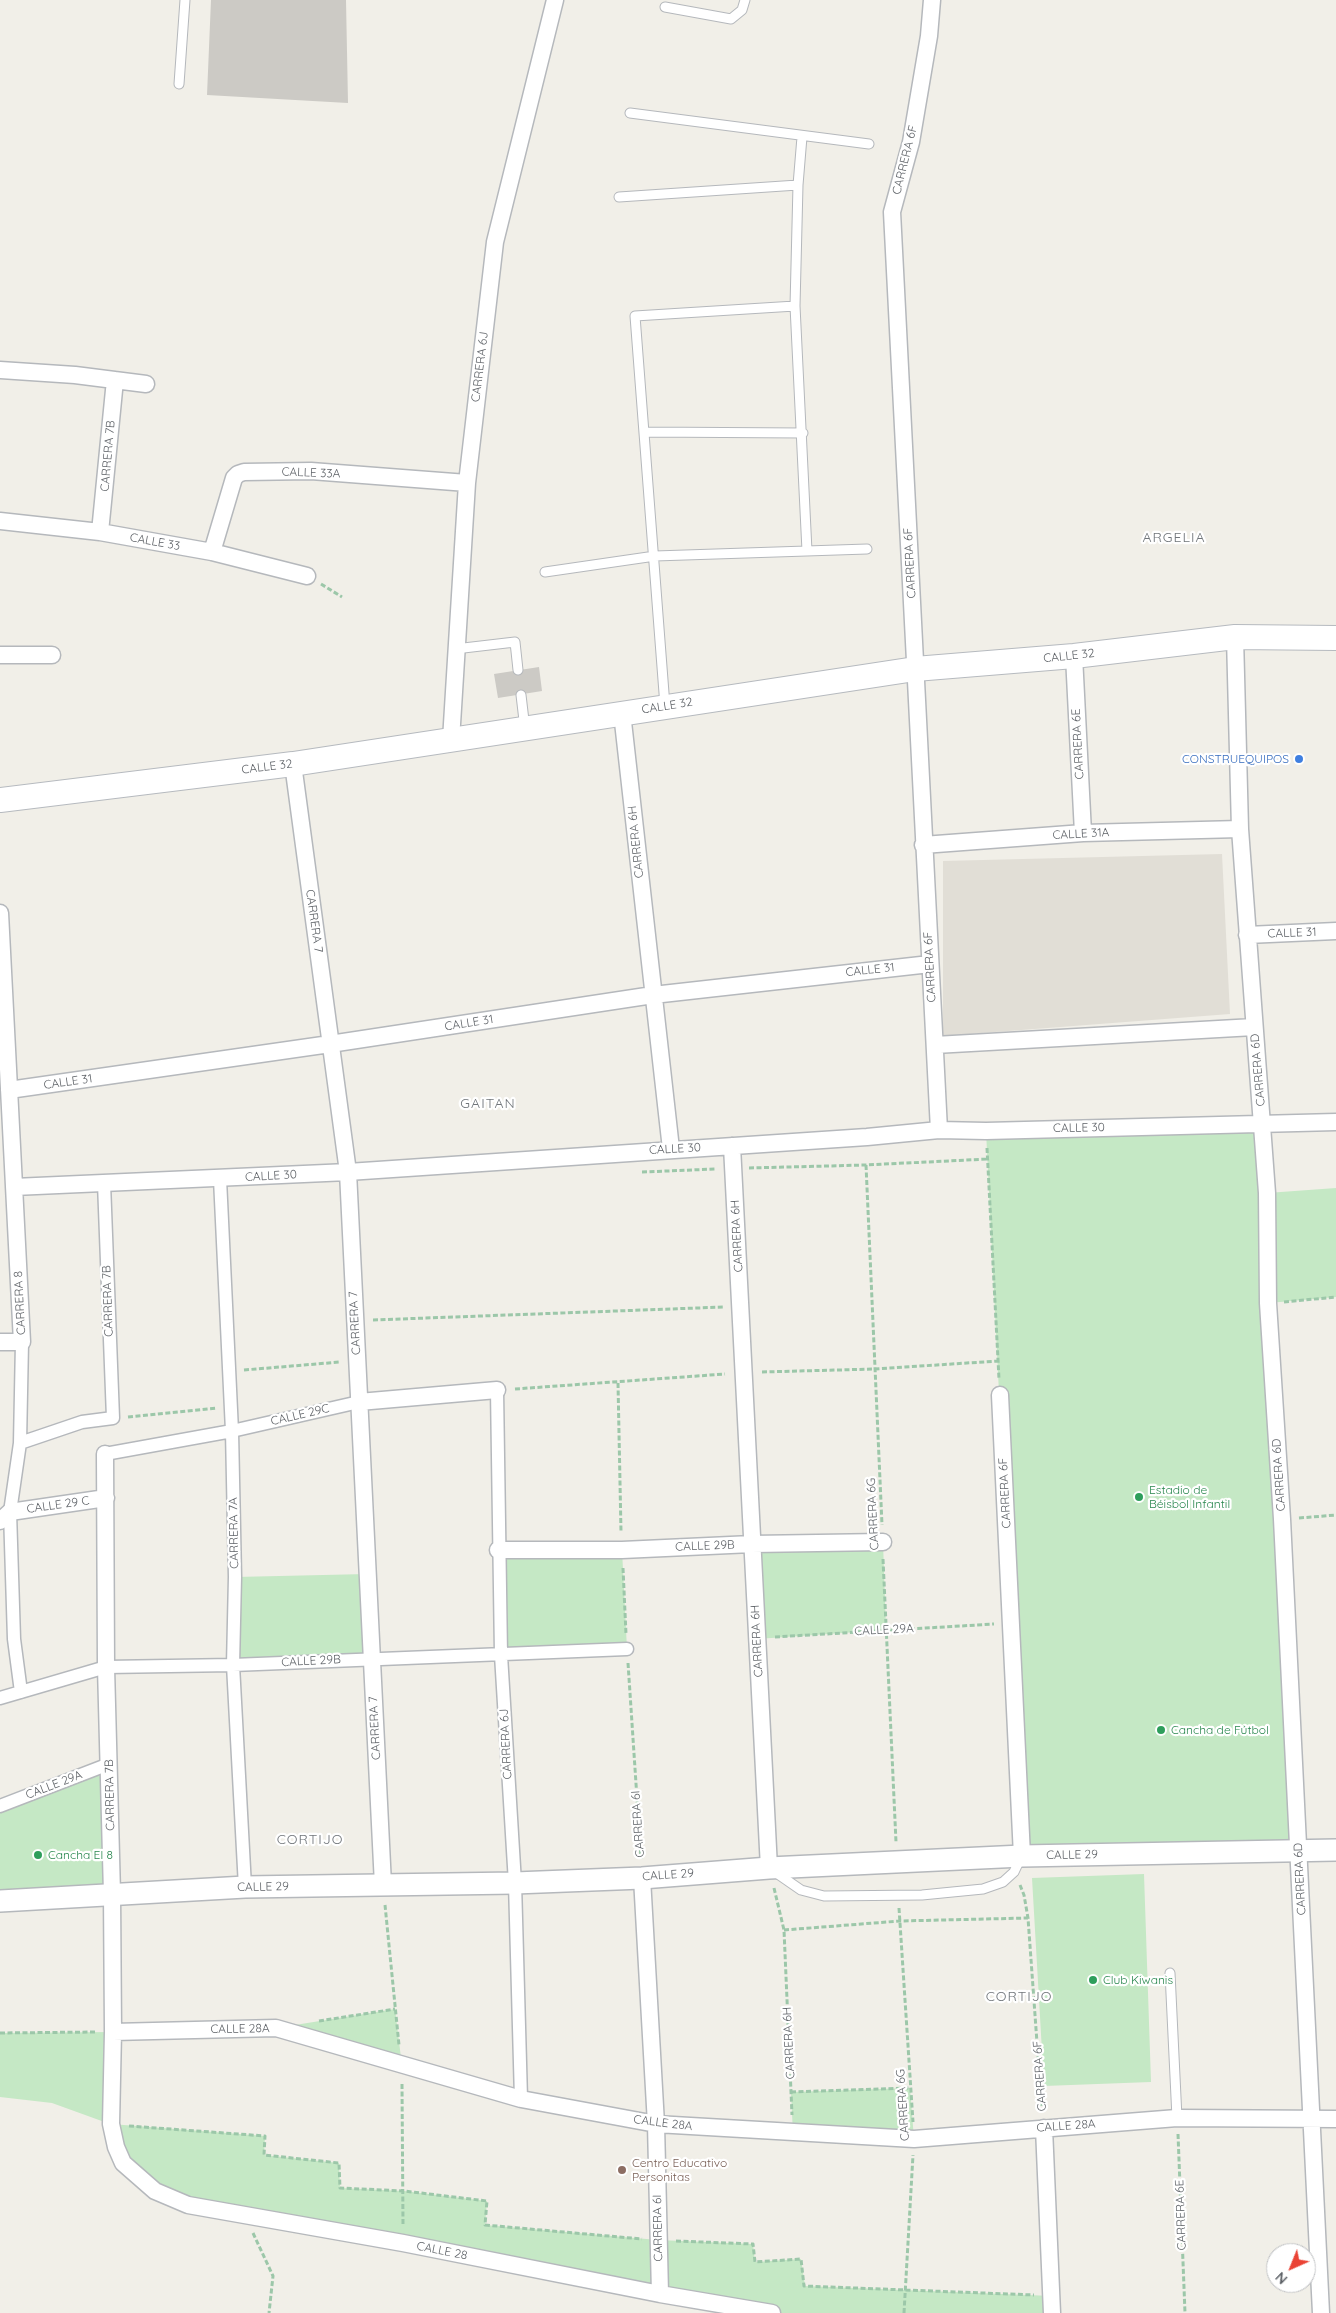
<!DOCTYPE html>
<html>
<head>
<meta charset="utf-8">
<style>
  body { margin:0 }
  #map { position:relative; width:1336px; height:2313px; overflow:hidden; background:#f1efe8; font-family:Quicksand,sans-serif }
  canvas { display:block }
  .north { position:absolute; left:1266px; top:2243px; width:50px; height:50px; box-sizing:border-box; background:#fff; border:1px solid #bfc1c3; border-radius:50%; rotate:224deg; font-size:14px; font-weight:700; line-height:20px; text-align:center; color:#5f6368 }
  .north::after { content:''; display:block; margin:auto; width:18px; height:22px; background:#ea4335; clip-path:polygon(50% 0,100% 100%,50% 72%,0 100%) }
</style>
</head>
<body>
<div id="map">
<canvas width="1336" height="2313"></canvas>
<div class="north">N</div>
</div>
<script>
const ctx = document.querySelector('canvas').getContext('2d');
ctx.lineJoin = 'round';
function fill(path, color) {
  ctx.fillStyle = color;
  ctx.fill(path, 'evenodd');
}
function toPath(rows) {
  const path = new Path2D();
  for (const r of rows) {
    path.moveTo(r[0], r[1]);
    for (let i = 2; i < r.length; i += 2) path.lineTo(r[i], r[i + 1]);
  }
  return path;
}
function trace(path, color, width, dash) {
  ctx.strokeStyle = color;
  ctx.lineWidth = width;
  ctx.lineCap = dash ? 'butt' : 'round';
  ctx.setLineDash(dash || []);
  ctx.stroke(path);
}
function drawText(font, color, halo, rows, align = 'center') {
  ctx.font = font + ' Quicksand,sans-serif';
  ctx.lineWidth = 4.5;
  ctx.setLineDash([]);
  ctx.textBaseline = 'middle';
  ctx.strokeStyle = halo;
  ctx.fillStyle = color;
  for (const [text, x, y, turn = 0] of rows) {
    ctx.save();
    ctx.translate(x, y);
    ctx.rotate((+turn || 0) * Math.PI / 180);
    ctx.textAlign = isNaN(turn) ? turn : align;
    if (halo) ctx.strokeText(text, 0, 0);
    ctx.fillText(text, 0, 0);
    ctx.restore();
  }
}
fill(toPath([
  [1222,854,1230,1014,943,1036,943,861]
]), '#e1ded6');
fill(toPath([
  [1262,1124,1267,1193,1336,1188,1336,1297,1269,1303,1299,1851,1022,1856,986,1131],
  [883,1542,886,1630,757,1639,752,1544],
  [498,1550,622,1550,627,1649,501,1655],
  [367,1574,372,1659,233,1665,235,1577],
  [109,1764,112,1894,0,1899,0,1805],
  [1144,1874,1151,2082,1044,2086,1032,1878],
  [395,2009,402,2066,276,2028],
  [113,2032,111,2124,265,2136,264,2155,339,2163,340,2188,404,2191,487,2201,485,2225,658,2240,753,2244,755,2262,801,2259,805,2286,1052,2296,1052,2313,772,2313,188,2205,136,2176,110,2124,52,2103,0,2097,0,2033],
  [910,2088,914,2139,793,2134,791,2092]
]), '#c5e8c5');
fill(toPath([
  [211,0,346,0,348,103,207,95],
  [539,667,542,691,498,698,494,674]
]), '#cccac5');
const service = toPath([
  [665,7,731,19,742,10,745,0],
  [179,84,185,0],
  [630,113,869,144],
  [802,137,798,185,795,306,807,551],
  [619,197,798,185],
  [644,432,803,433],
  [545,572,655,556,867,549],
  [455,649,515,642,518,670],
  [521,695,525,729],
  [665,706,635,316,795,306],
  [775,1872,801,1890,824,1896,922,1895,983,1889,1003,1882,1014,1872,1021,1857],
  [1170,1973,1177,2118]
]);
const pedestrian = toPath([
  [220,1179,232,1431,235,1577,233,1665,245,1887],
  [497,1390,501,1655,515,1883,521,2099],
  [20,1443,82,1422,113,1418,104,1183],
  [105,1454,232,1431,359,1402],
  [21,1692,14,1639,10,1512,20,1443,22,1342],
  [0,1698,106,1667,233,1665,627,1649],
  [0,1806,109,1764]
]);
const minor = toPath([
  [932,0,929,36,911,142,892,212,939,1130],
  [0,370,75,375,146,384],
  [0,521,100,532,212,552,307,576],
  [100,532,115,380],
  [212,552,234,478,238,474,244,472,311,471,467,483],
  [1235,637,1240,829,1267,1193,1268,1303,1282,1519,1321,2313],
  [0,655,52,655],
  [1074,656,1083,833],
  [622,713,671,1149],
  [451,740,467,483,495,242,555,0],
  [293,764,348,1172,383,1885],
  [923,845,1083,833,1240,829],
  [0,913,22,1342,0,1342],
  [1247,935,1336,931],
  [935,1045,1254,1027],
  [9,1090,330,1044,653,995,930,964],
  [732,1146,769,1868],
  [14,1187,348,1172,867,1137,939,1130,986,1131,1336,1122],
  [1000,1395,1022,1856],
  [359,1402,497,1390],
  [105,1454,106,1667,112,1894,113,2032,111,2124,116,2147,123,2163,155,2191,188,2205,403,2243,660,2294,772,2313],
  [0,1521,10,1512,106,1498],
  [498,1550,622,1550,752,1544,883,1542],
  [642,1878,656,2124,660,2294],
  [113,2032,276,2028,521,2099,656,2124,914,2139,1177,2118,1336,2119],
  [1044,2128,1052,2313]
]);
const tertiary = toPath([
  [0,1901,245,1887,515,1883,642,1878,769,1868,1022,1856,1336,1850]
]);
const secondary = toPath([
  [0,800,293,764,915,669,1074,656,1235,637,1336,638]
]);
trace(service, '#b5b8bc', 11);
trace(pedestrian, '#b5b8bc', 15);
trace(minor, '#b5b8bc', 19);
trace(tertiary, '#b5b8bc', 24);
trace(secondary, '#b6babf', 26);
trace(toPath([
  [321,584,342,597],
  [987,1148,999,1379],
  [866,1165,882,1525],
  [749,1168,866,1165,987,1159],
  [642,1172,716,1169],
  [1284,1302,1336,1297],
  [373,1320,724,1307],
  [244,1370,340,1362],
  [762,1372,875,1369,998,1361],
  [618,1383,621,1532],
  [515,1389,725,1374],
  [128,1417,217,1408],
  [1299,1518,1336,1515],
  [883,1559,896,1842],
  [623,1568,626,1634],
  [775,1637,994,1624],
  [628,1663,641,1859],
  [1020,1885,1024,1895,1028,1918,1042,2112],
  [774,1888,784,1930,792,2115],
  [385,1905,399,2045],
  [899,1908,913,2122],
  [784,1930,900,1921,1028,1918],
  [319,2021,395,2009],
  [0,2033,95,2032],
  [402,2084,403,2225],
  [791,2092,910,2088],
  [129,2126,265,2136,264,2155,339,2163,340,2188,404,2191,487,2201,485,2225,642,2239],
  [1178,2134,1185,2313],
  [253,2233,273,2276,269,2313],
  [676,2241,753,2244,755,2262,801,2259,804,2286,1034,2295],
  [904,2313,913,2155]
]), '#9cc7a9', 3, [5, 2.5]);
trace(service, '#fff', 9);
trace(pedestrian, '#fff', 12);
trace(minor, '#fff', 16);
trace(tertiary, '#fff', 21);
trace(secondary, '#fff', 24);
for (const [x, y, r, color] of [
  [1299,759,5,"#3f7fe0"],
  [1139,1497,5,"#2e9e5b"],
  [1161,1730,5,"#2e9e5b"],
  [38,1855,5,"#2e9e5b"],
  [1093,1980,5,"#2e9e5b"],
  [622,2170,5,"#8d6e63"]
]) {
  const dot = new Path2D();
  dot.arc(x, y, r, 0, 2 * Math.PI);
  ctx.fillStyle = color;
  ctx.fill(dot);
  trace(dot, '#fff', 2);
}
drawText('12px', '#5f6368', '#fff', [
  ["CARRERA 6F",905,160,-76],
  ["CARRERA 6J",480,367,-83],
  ["CARRERA 7B",108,456,-85],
  ["CALLE 33A",311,473,2],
  ["CALLE 33",155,542,10],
  ["CARRERA 6F",910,563,-93],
  ["CALLE 32",1069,656,-6],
  ["CALLE 32",667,706,-9],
  ["CARRERA 6E",1078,744,-93],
  ["CALLE 32",267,767,-7],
  ["CALLE 31A",1081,834,-3],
  ["CARRERA 6H",636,842,-96],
  ["CARRERA 7",314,921,82],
  ["CALLE 31",1292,933,-2],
  ["CARRERA 6F",930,967,-93],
  ["CALLE 31",870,970,-6],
  ["CALLE 31",469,1023,-9],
  ["CARRERA 6D",1258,1070,-95],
  ["CALLE 31",68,1082,-8],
  ["CALLE 30",1079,1128,-1],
  ["CALLE 30",675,1149,-3],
  ["CALLE 30",271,1176,-3],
  ["CARRERA 6H",737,1236,-93],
  ["CARRERA 7B",108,1301,-92],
  ["CARRERA 8",20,1303,-93],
  ["CARRERA 7",355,1323,-93],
  ["CALLE 29C",300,1415,-13],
  ["CARRERA 6D",1279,1475,-94],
  ["CARRERA 6F",1005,1493,-93],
  ["CALLE 29 C",58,1505,-8],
  ["CARRERA 6G",873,1514,-93],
  ["CARRERA 7A",234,1533,-91],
  ["CALLE 29B",705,1546,-2],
  ["CALLE 29A",884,1630,-3],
  ["CARRERA 6H",757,1641,-93],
  ["CALLE 29B",311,1661,-3],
  ["CARRERA 7",375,1728,-93],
  ["CARRERA 6J",506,1744,-93],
  ["CALLE 29A",54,1785,-21],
  ["CARRERA 7B",110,1795,-91],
  ["CARRERA 6I",638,1824,-94],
  ["CALLE 29",1072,1855,-1],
  ["CALLE 29",668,1875,-4],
  ["CARRERA 6D",1300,1879,-93],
  ["CALLE 29",263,1887,-1],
  ["CALLE 28A",240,2029,-1],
  ["CARRERA 6H",789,2043,-93],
  ["CARRERA 6F",1040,2076,-94],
  ["CARRERA 6G",903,2105,-94],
  ["CALLE 28A",663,2123,7],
  ["CALLE 28A",1066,2126,-4],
  ["CARRERA 6E",1181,2215,-92],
  ["CARRERA 6I",658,2228,-91],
  ["CALLE 28",442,2251,11]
]);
drawText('12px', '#366cbe', '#fff', [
  ["CONSTRUEQUIPOS",1289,759]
], 'right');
drawText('12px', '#27864d', '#fff', [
  ["Estadio de",1149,1490],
  ["Béisbol Infantil",1149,1504],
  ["Cancha de Fútbol",1171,1730],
  ["Cancha El 8",48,1855],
  ["Club Kiwanis",1103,1980]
], 'left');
drawText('12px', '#785e54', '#fff', [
  ["Centro Educativo",632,2163],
  ["Personitas",632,2177]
], 'left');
ctx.letterSpacing = '1px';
drawText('14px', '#70757a', '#fff', [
  ["ARGELIA",1174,538],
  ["GAITAN",488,1104],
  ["CORTIJO",310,1840],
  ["CORTIJO",1019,1997]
]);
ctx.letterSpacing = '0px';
</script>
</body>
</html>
